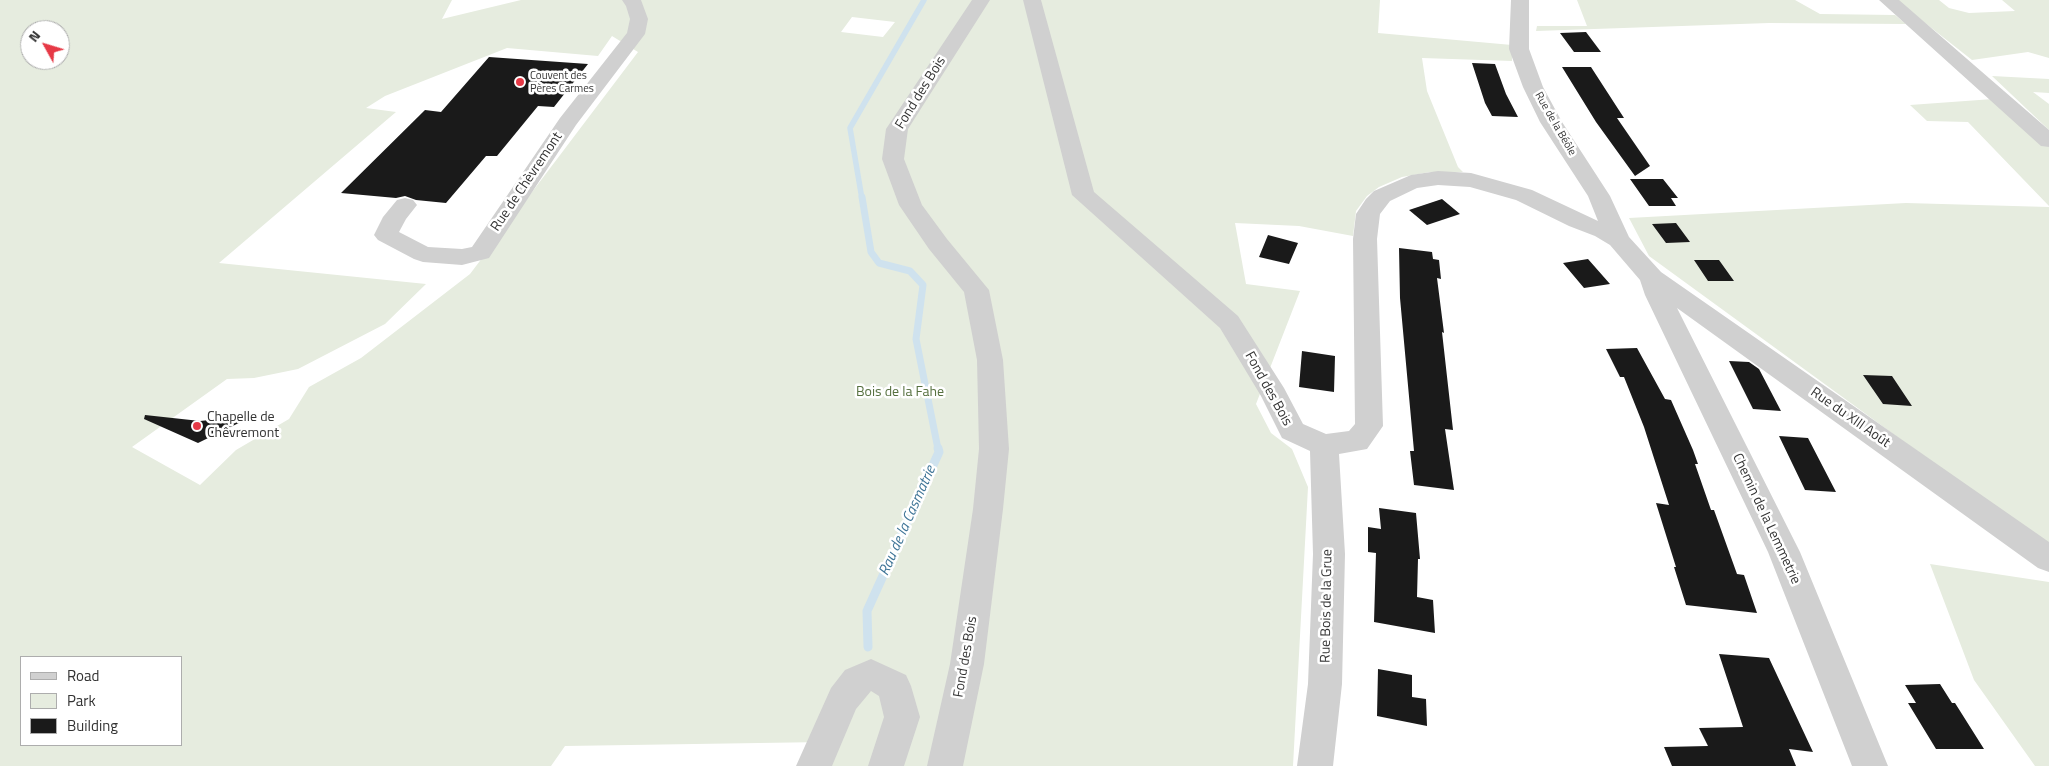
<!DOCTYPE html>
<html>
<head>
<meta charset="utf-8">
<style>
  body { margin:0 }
  #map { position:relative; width:2049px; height:766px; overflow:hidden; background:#fff; font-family:"Titillium Web",sans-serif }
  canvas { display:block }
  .legend { position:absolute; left:20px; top:656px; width:162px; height:90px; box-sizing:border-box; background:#fff; border:1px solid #adadad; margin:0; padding:6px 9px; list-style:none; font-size:15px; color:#333 }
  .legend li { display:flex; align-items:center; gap:10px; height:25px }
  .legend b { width:25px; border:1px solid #adadad }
  .north { position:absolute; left:20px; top:20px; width:50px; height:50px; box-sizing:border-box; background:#fff; border:1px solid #adadad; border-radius:50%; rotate:309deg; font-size:14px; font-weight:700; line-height:20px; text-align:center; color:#333 }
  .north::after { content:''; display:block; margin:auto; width:18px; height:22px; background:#e63946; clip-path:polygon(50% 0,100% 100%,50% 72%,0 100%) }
</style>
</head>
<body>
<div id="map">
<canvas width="2049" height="766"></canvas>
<ul class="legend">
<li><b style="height:6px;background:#d0d0d0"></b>Road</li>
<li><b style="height:14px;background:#e6ecdf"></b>Park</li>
<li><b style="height:14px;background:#1a1a1a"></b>Building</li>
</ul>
<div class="north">N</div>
</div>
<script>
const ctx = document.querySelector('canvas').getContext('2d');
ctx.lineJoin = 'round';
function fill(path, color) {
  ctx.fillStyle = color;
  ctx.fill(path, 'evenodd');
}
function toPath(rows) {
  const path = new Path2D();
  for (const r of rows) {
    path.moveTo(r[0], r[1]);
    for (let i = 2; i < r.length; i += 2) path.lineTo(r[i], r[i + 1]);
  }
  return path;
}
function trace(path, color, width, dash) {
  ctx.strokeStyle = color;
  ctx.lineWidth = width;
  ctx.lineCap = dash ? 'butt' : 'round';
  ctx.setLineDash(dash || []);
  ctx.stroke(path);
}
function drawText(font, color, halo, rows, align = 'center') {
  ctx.font = font + ' "Titillium Web",sans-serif';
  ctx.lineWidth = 5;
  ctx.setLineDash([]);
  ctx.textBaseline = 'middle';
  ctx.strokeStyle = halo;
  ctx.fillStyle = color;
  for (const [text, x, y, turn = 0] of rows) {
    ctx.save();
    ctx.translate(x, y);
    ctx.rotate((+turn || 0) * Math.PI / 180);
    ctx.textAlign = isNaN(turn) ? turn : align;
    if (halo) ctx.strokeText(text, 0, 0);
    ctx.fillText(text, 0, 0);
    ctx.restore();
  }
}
fill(toPath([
  [0,0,452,0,442,19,521,0,1380,0,1378,33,1512,45,1512,61,1422,58,1427,91,1458,167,1463,172,1430,172,1402,177,1379,187,1367,196,1356,211,1353,236,1299,226,1235,223,1246,284,1300,291,1256,404,1271,433,1292,449,1308,487,1293,766,811,766,824,742,565,746,551,766,0,766],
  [852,17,895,22,883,37,841,32],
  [30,30,60,30,60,60,30,60],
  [612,36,638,52,470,274,361,358,309,387,289,419,236,450,200,485,132,447,227,379,254,378,298,369,385,324,426,284,219,263,396,112,366,108,385,96,507,48,598,56],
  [21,657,181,657,181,745,21,745],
  [1577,0,1795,0,1820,14,1895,15,1906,24,1769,23,1536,31,1537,26,1587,26],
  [1896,0,1939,0,1949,8,1969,13,2015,11,2002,0,2049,0,2049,58,2028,52,1972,60],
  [1992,76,2049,79,2049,93,2033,92,2049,104,2049,130],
  [1993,99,2049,147,2049,206,1968,122,1927,121,1910,105],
  [1906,203,2049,207,2049,545,1896,436,1649,256,1629,218],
  [1930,564,2049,582,2049,766,2035,766,1974,680]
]), '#e6ecdf');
trace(toPath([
  [862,199,850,128,924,0]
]), '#cfe2ee', 5.5);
trace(toPath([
  [862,197,871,252,879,263,910,271,923,285,916,339,938,449]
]), '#cfe2ee', 7);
trace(toPath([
  [868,647,867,611,939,452,938,448]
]), '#cfe2ee', 9);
fill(toPath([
  [1586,32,1601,52,1574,52,1560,33],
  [489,57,588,64,554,107,538,106,497,156,486,156,446,203,416,200,405,196,396,198,341,193,425,110,441,112],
  [1472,63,1495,64,1506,94,1518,117,1492,116,1485,103],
  [1562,67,1591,67,1624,118,1617,118,1650,166,1635,176,1596,122],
  [1630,179,1663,179,1678,198,1671,198,1676,206,1649,206],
  [1442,199,1460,214,1427,225,1409,210],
  [1676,223,1690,242,1666,243,1652,224],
  [1268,235,1298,243,1289,264,1259,257],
  [1399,248,1432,252,1433,259,1439,260,1441,279,1437,278,1444,333,1442,332,1453,430,1445,429,1454,490,1414,485,1410,451,1414,451,1400,298],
  [1588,259,1610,284,1584,288,1563,263],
  [1694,260,1719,260,1734,281,1708,281],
  [1637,348,1665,399,1671,400,1693,450,1698,464,1695,464,1711,510,1714,510,1737,574,1744,575,1757,613,1686,605,1674,567,1676,567,1656,503,1669,505,1644,427,1624,377,1620,377,1606,349],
  [1302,351,1335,356,1334,392,1299,387],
  [1729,361,1749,362,1759,369,1781,411,1753,409],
  [1863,375,1892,376,1912,406,1883,404],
  [145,415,200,421,249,416,249,418,198,443,144,419],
  [1779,436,1808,438,1836,492,1805,490],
  [1379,508,1416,513,1420,559,1418,559,1417,597,1433,600,1435,633,1374,622,1376,553,1368,552,1368,527,1381,529],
  [1719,654,1769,658,1813,752,1789,749,1796,766,1672,766,1664,747,1708,746,1699,728,1743,727],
  [1378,669,1412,675,1412,697,1426,699,1427,726,1377,716],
  [1940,684,1952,703,1955,703,1984,749,1936,749,1908,703,1916,703,1905,685]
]), '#1a1a1a');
fill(toPath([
  [622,0,641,0,648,19,645,34,576,125,489,258,462,265,423,262,414,259,378,240,374,235,383,217,397,200,405,198,413,200,417,205,406,219,399,232,428,247,462,249,472,247,560,118,627,33,630,19,626,6,622,0],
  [972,0,990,0,908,129,904,159,922,205,947,239,989,290,1003,360,1009,449,1003,509,984,664,963,766,927,766,950,664,973,509,979,449,977,360,964,292,929,249,899,205,882,159,886,129,972,0],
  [1023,0,1041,0,1094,192,1238,316,1284,388,1303,424,1326,434,1349,431,1355,424,1353,239,1356,214,1366,199,1374,191,1411,175,1438,171,1471,173,1532,190,1598,221,1588,196,1540,122,1523,87,1509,49,1511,0,1529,0,1529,49,1543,87,1562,122,1610,196,1629,237,1661,272,2049,542,2049,572,2038,568,1677,308,1800,552,1888,766,1852,766,1768,552,1645,295,1640,280,1610,245,1595,236,1569,226,1516,200,1470,187,1438,185,1417,188,1390,201,1380,214,1377,239,1383,426,1367,449,1339,454,1345,554,1342,684,1333,766,1297,766,1308,684,1313,554,1310,451,1282,438,1261,396,1220,328,1072,195,1023,0],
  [1879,0,1899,0,2049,130,2049,147,2041,146,1879,0],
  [871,659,906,675,911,686,920,717,904,766,868,766,884,717,879,696,871,691,856,709,832,766,796,766,831,688,845,670,871,659]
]), '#d0d0d0');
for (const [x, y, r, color] of [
  [520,82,5,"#e63946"],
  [197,426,5,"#e63946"]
]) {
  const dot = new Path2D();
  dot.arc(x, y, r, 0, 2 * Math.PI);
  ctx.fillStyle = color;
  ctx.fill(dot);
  trace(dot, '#fff', 2);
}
drawText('11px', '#333', '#fff', [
  ["Couvent des",530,76],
  ["Pères Carmes",530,89]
], 'left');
drawText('11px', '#333', '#fff', [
  ["Rue de la Béôle",1555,124,60]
]);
drawText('14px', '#333', '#fff', [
  ["Fond des Bois",921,93,-58],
  ["Rue de Chèvremont",527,182,-56],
  ["Fond des Bois",1268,389,61],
  ["Rue du XIII Août",1850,418,35],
  ["Chemin de la Lemmetrie",1766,519,65],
  ["Rue Bois de la Grue",1327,606,-89],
  ["Fond des Bois",966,657,-80]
]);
drawText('14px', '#56703f', '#fff', [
  ["Bois de la Fahe",900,393]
]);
drawText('14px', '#333', '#fff', [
  ["Chapelle de",207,418],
  ["Chêvremont",207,434]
], 'left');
drawText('italic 15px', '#3f7597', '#fff', [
  ["Rau de la Casmatrie",908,521,-66]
]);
</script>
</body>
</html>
